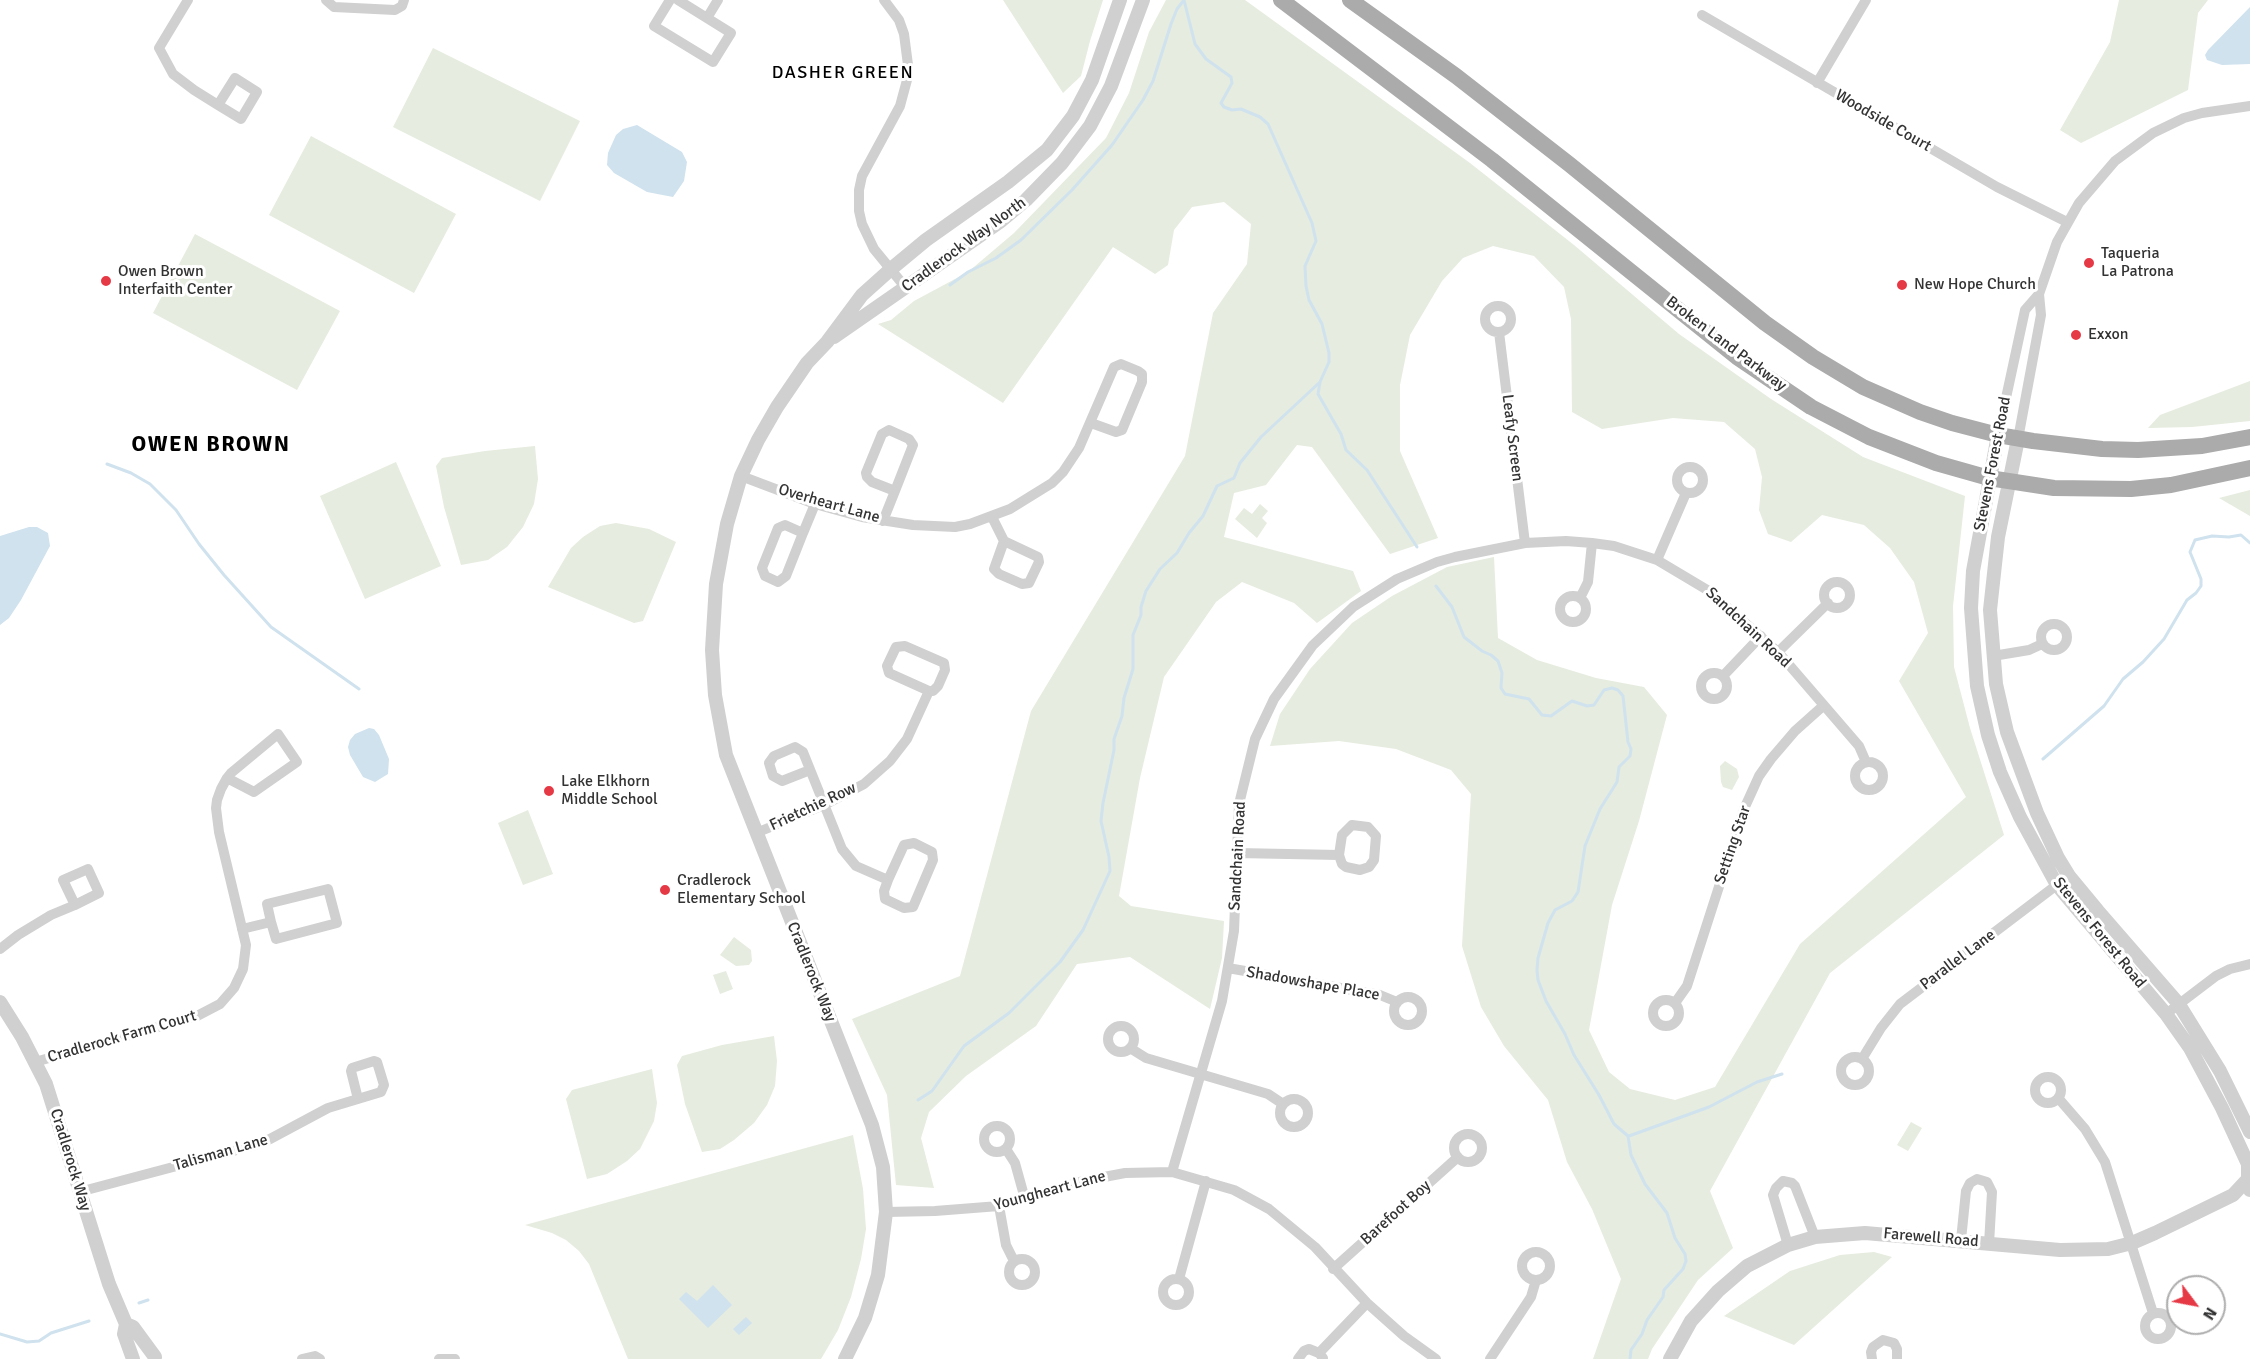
<!DOCTYPE html>
<html>
<head>
<meta charset="utf-8">
<style>
  body { margin:0 }
  #map { position:relative; width:2250px; height:1359px; overflow:hidden; background:#fff; font-family:Signika,sans-serif }
  canvas { display:block }
  .north { position:absolute; left:2166px; top:1275px; width:60px; height:60px; box-sizing:border-box; background:#fff; border:2px solid #adadad; border-radius:50%; rotate:122deg; font-size:16px; font-weight:700; line-height:24px; text-align:center; color:#333 }
  .north::after { content:''; display:block; margin:auto; width:21px; height:27px; background:#e63946; clip-path:polygon(50% 0,100% 100%,50% 72%,0 100%) }
</style>
</head>
<body>
<div id="map">
<canvas width="2250" height="1359"></canvas>
<div class="north">N</div>
</div>
<script>
const ctx = document.querySelector('canvas').getContext('2d');
ctx.lineJoin = 'round';
function fill(path, color) {
  ctx.fillStyle = color;
  ctx.fill(path, 'evenodd');
}
function toPath(rows) {
  const path = new Path2D();
  for (const r of rows) {
    if (r.length === 3) {
      path.moveTo(r[0] + r[2], r[1]);
      path.arc(r[0], r[1], r[2], 0, 2 * Math.PI);
      continue;
    }
    path.moveTo(r[0], r[1]);
    for (let i = 2; i < r.length; i += 2) path.lineTo(r[i], r[i + 1]);
  }
  return path;
}
function trace(path, color, width, dash) {
  ctx.strokeStyle = color;
  ctx.lineWidth = width;
  ctx.lineCap = dash ? 'butt' : 'round';
  ctx.setLineDash(dash || []);
  ctx.stroke(path);
}
function drawText(font, color, halo, rows, align = 'center') {
  ctx.font = font + ' Signika,sans-serif';
  ctx.lineWidth = 6;
  ctx.setLineDash([]);
  ctx.textBaseline = 'middle';
  ctx.strokeStyle = halo;
  ctx.fillStyle = color;
  for (const [text, x, y, turn = 0] of rows) {
    ctx.save();
    ctx.translate(x, y);
    ctx.rotate((+turn || 0) * Math.PI / 180);
    ctx.textAlign = isNaN(turn) ? turn : align;
    if (halo) ctx.strokeText(text, 0, 0);
    ctx.fillText(text, 0, 0);
    ctx.restore();
  }
}
fill(toPath([
  [1003,0,1103,0,1090,41,1081,76,1063,93],
  [1166,0,1245,0,1470,163,1574,245,1679,334,1771,399,1863,457,1965,496,1953,606,1954,667,1970,728,2004,835,1830,973,1710,1191,1733,1248,1698,1280,1652,1349,1648,1359,1593,1359,1621,1279,1592,1209,1567,1162,1548,1100,1504,1046,1481,1007,1462,946,1471,794,1451,770,1396,749,1339,741,1270,746,1280,714,1310,669,1352,623,1392,596,1447,567,1494,557,1498,638,1537,660,1596,678,1644,687,1667,715,1639,821,1612,905,1589,1030,1609,1072,1630,1089,1675,1100,1715,1087,1800,944,1966,797,1899,681,1928,633,1914,582,1890,548,1864,525,1822,515,1791,542,1768,534,1759,510,1762,477,1755,449,1724,422,1673,418,1602,429,1572,412,1571,319,1564,287,1534,256,1493,246,1463,258,1442,281,1410,335,1400,385,1400,451,1438,538,1390,554,1312,447,1297,445,1266,485,1234,493,1224,537,1353,571,1361,591,1317,623,1294,603,1242,582,1216,602,1164,677,1140,778,1119,896,1131,906,1224,921,1222,958,1210,1009,1130,957,1077,964,1036,1026,966,1076,929,1112,921,1138,934,1188,896,1185,887,1095,852,1019,960,976,1031,711,1185,456,1213,313,1247,264,1251,224,1224,202,1192,207,1174,230,1168,265,1155,274,1113,247,1003,403,878,324,891,320,914,301,968,272,1014,233,1106,138,1129,93,1149,32],
  [2119,0,2208,0,2198,13,2188,90,2081,143,2060,130,2110,42],
  [433,48,580,121,540,201,393,127],
  [311,136,456,214,414,293,269,215],
  [195,234,340,311,297,390,153,313],
  [2250,381,2250,421,2192,427,2148,428,2160,415],
  [535,446,538,479,534,504,523,527,507,547,488,560,461,565,444,507,436,466,442,458,485,451],
  [396,462,441,566,365,599,320,496],
  [2250,490,2250,516,2219,498],
  [1260,504,1268,511,1262,518,1267,523,1257,538,1235,519,1244,508,1252,514],
  [616,523,649,529,676,542,643,621,634,623,548,587,571,548,583,537,600,526],
  [1725,761,1737,769,1739,777,1732,790,1723,787,1721,782,1720,766],
  [528,810,553,874,523,885,498,823],
  [734,937,751,950,752,961,749,965,736,966,720,955],
  [726,971,733,989,720,994,713,975],
  [774,1036,777,1061,775,1086,767,1105,754,1123,734,1140,720,1149,702,1152,685,1104,677,1065,682,1056,722,1045],
  [652,1069,657,1103,654,1121,640,1149,627,1161,607,1174,587,1179,566,1099,572,1090],
  [1911,1122,1922,1128,1908,1151,1897,1145],
  [853,1135,863,1189,866,1229,861,1259,851,1297,838,1330,821,1359,628,1359,589,1264,579,1251,566,1240,552,1233,525,1225],
  [1874,1252,1892,1257,1794,1345,1724,1316,1790,1271,1840,1255]
]), '#e6ecdf');
fill(toPath([
  [2250,7,2250,64,2222,65,2207,60,2205,55,2208,50],
  [637,125,682,152,687,162,684,181,673,197,647,192,614,173,607,165,608,153,616,135,623,129],
  [29,527,37,527,48,533,50,546,21,600,9,618,0,625,0,536],
  [369,728,374,729,379,735,389,759,388,774,375,782,363,777,350,755,348,747,350,740,355,734],
  [713,1285,732,1305,708,1328,679,1299,686,1292,697,1301],
  [746,1317,752,1323,739,1335,733,1329]
]), '#cfe2ee');
trace(toPath([
  [1184,0,1195,44,1206,59,1231,77,1232,83,1221,103,1224,107,1232,110,1241,109,1260,117,1268,124,1312,223,1316,241,1305,266,1306,286,1309,300,1322,324,1329,353,1329,362,1320,382,1318,394,1341,434,1346,450,1367,470,1417,547],
  [950,285,968,272,996,258,1021,240,1072,190,1112,145,1143,100,1153,81,1171,24,1177,9,1184,0],
  [107,464,131,473,150,484,176,510,199,544,224,575,271,627,359,689],
  [1436,586,1452,607,1464,637,1482,651,1491,655,1498,661,1502,673,1501,688,1505,694,1529,699,1542,715,1551,716,1572,701,1587,706,1594,705,1604,690,1612,688,1618,690,1623,696,1628,742,1631,749,1630,756,1619,767,1617,782,1600,809,1585,846,1578,892,1572,901,1555,910,1548,923,1538,958,1537,970,1538,980,1546,1001,1565,1034,1574,1055,1599,1095,1614,1124,1628,1136,1631,1155,1645,1184,1667,1213,1675,1238,1685,1254,1686,1261,1683,1269,1664,1290,1663,1297,1647,1320,1642,1334,1631,1350,1630,1359],
  [2043,759,2104,706,2123,679,2143,662,2164,639,2187,600,2196,593,2201,586,2201,579,2190,552,2195,540,2212,536,2229,537,2241,535,2250,543],
  [918,1100,932,1091,964,1046,1009,1013,1060,962,1083,930,1110,871,1109,857,1101,821,1103,803,1114,750,1114,739,1122,716,1124,698,1133,669,1133,635,1141,615,1141,607,1146,591,1160,569,1177,553,1189,533,1203,516,1217,486,1234,478,1240,463,1261,437,1320,382],
  [1629,1136,1709,1107,1757,1082,1782,1074],
  [139,1303,148,1300],
  [0,1334,27,1342,39,1341,51,1333,89,1321]
]), '#cfe2ee', 3);
trace(toPath([
  [188,0,159,48,173,74,194,90,218,105,241,119,257,92,235,78,218,105],
  [326,0,334,7,395,10,402,6,404,0],
  [670,0,654,26,713,62,731,33,678,0],
  [884,0,899,20,904,34,908,65,907,80,900,106,862,176,859,190,859,211,862,224,874,249,906,288],
  [1702,15,1997,187,2067,222],
  [707,18,718,0],
  [1817,83,1866,0],
  [1498,319,13],
  [1499,332,1525,543],
  [1998,435,2025,310,2039,294],
  [2018,439,2041,315,2039,294,2057,242,2079,203,2115,161,2153,133,2184,118,2202,113,2250,106],
  [1690,480,13],
  [741,476,815,504,862,517,913,525,955,527,970,524,1010,509,1052,483,1063,472,1079,448,1114,367,1121,364,1138,371,1142,374,1142,382,1122,430,1116,432,1091,423],
  [992,517,1004,541,1038,557,1039,562,1029,583,1022,584,999,574,994,569,1004,541],
  [883,521,895,491,872,482,867,477,866,473,882,434,889,430,909,439,913,445,895,491],
  [803,533,786,576,778,582,765,576,762,568,778,528,785,525,803,533,815,504],
  [1657,560,1686,493],
  [1837,595,13],
  [1573,609,13],
  [1580,598,1588,582,1592,543],
  [2054,637,13],
  [1778,652,1828,603],
  [1993,656,2029,650,2042,644],
  [1714,686,13],
  [1723,676,1761,636],
  [1869,776,14],
  [810,770,782,781,773,776,769,763,774,756,795,747,803,752,842,849,856,866,888,880,904,845,914,843,932,852,933,860,913,907,904,908,885,899,884,891,888,880],
  [1352,825,1368,827,1376,836,1374,860,1369,867,1360,870,1346,867,1342,864,1339,855,1342,835,1352,825],
  [756,833,824,805,864,784,890,761,907,739,929,691,889,673,887,666,896,647,905,646,944,663,945,670,938,686,933,691,929,691],
  [1237,853,1339,855],
  [242,929,271,922,276,939,337,923,328,889,267,904,271,922],
  [0,949,18,935,51,915,75,905,99,893,88,869,63,880,75,905],
  [1228,968,1380,995,1397,1002],
  [1408,1011,14],
  [1666,1013,13],
  [1675,1003,1687,986,1744,809,1759,776,1771,759,1795,731,1823,706],
  [2166,1014,2216,976,2230,969,2250,964],
  [1121,1039,13],
  [1130,1048,1146,1058,1268,1094,1283,1104],
  [1855,1071,14],
  [1862,1059,1881,1028,1900,1004,2062,881],
  [35,1062,197,1016,220,1004,234,988,243,969,246,945,219,832,216,808,217,800,221,789,227,778,231,773,278,734,297,762,254,792,227,778],
  [2048,1090,13],
  [2059,1099,2085,1129,2105,1162,2153,1313],
  [1294,1113,14],
  [997,1139,13],
  [1468,1148,14],
  [1006,1149,1015,1163,1025,1199],
  [1172,1172,1222,1001,1234,931,1239,804,1255,739,1274,699,1313,645,1353,607,1397,579,1437,562,1455,557,1525,543,1566,541,1592,543,1614,546,1657,560,1709,591,1778,652,1859,746,1866,762],
  [79,1192,252,1146,270,1139,328,1108,381,1092,384,1085,377,1062,374,1061,352,1068,351,1071,358,1099],
  [999,1206,1006,1245,1014,1261],
  [886,1212,935,1211,999,1206,1083,1181,1125,1173,1172,1172,1234,1190,1269,1209,1315,1247,1367,1303,1404,1336,1436,1359],
  [1961,1240,1966,1191,1970,1183,1977,1179,1987,1182,1992,1192,1989,1244],
  [1788,1245,1773,1195,1776,1188,1783,1181,1792,1183,1795,1186,1815,1237],
  [1536,1266,14],
  [1022,1272,13],
  [1333,1269,1458,1157],
  [1176,1292,13],
  [1179,1279,1206,1181],
  [2158,1326,13],
  [1319,1353,1367,1303],
  [302,1359,315,1356,320,1359],
  [439,1359,455,1359],
  [1298,1359,1304,1351,1309,1349,1319,1353,1323,1358],
  [1490,1359,1531,1297,1536,1280],
  [1872,1359,1871,1352,1873,1347,1883,1340,1894,1343,1897,1349,1897,1359]
]), '#d0d0d0', 10);
trace(toPath([
  [834,337,1001,221,1026,200,1062,163,1090,126,1111,86,1143,0],
  [1998,435,1973,571,1971,608,1977,686,1988,735,2000,772,2020,817,2057,885,2166,1014,2190,1048,2222,1108,2248,1164,2248,1184,2250,1190],
  [2018,439,1998,537,1990,610,1996,684,2007,732,2037,813,2058,858,2069,876,2098,911,2178,1003,2220,1071,2250,1132],
  [0,1002,22,1037,46,1084,109,1284,126,1324,124,1334,133,1359],
  [126,1324,133,1327,155,1357],
  [845,1359,865,1318,878,1275,886,1212,883,1167,872,1125,726,755,715,695,712,650,716,584,727,524,741,476,758,440,777,407,807,363,827,342,862,295,891,269,926,240,1008,182,1047,150,1073,116,1092,80,1120,0],
  [1670,1359,1691,1321,1718,1291,1747,1266,1788,1245,1815,1237,1865,1233,2060,1250,2108,1249,2132,1243,2155,1233,2233,1195,2248,1179]
]), '#d0d0d0', 14);
trace(toPath([
  [1281,0,1492,160,1737,357,1811,407,1869,437,1936,463,1989,478,2054,488,2131,489,2171,485,2250,468],
  [1350,0,1456,76,1569,164,1765,323,1813,357,1863,387,1920,412,1952,423,1998,435,2033,441,2102,449,2138,450,2202,446,2250,437]
]), '#ababab', 16);
for (const [x, y, r, color] of [
  [2089,263,6,"#e63946"],
  [106,281,6,"#e63946"],
  [1902,285,6,"#e63946"],
  [2076,335,6,"#e63946"],
  [549,791,6,"#e63946"],
  [665,890,6,"#e63946"]
]) {
  const dot = new Path2D();
  dot.arc(x, y, r, 0, 2 * Math.PI);
  ctx.fillStyle = color;
  ctx.fill(dot);
  trace(dot, '#fff', 2);
}
drawText('16px', '#333', '#fff', [
  ["Woodside Court",1883,121,30],
  ["Cradlerock Way North",964,245,-36],
  ["Broken Land Parkway",1726,344,37],
  ["Leafy Screen",1512,438,83],
  ["Stevens Forest Road",1993,464,-79],
  ["Overheart Lane",829,504,16],
  ["Sandchain Road",1748,628,43],
  ["Frietchie Row",813,807,-25],
  ["Setting Star",1733,845,-71],
  ["Sandchain Road",1238,856,-87],
  ["Stevens Forest Road",2099,933,51],
  ["Parallel Lane",1958,960,-37],
  ["Cradlerock Way",811,972,68],
  ["Shadowshape Place",1313,984,10],
  ["Cradlerock Farm Court",122,1037,-16],
  ["Talisman Lane",221,1153,-16],
  ["Cradlerock Way",70,1160,73],
  ["Youngheart Lane",1050,1191,-15],
  ["Barefoot Boy",1396,1213,-42],
  ["Farewell Road",1931,1238,5]
]);
drawText('16px', '#333', '#fff', [
  ["Taqueria",2101,254],
  ["La Patrona",2101,272],
  ["Owen Brown",118,272],
  ["Interfaith Center",118,290],
  ["New Hope Church",1914,285],
  ["Exxon",2088,335],
  ["Lake Elkhorn",561,782],
  ["Middle School",561,800],
  ["Cradlerock",677,881],
  ["Elementary School",677,899]
], 'left');
ctx.letterSpacing = '1.5px';
drawText('18px', '#000', '#fff', [
  ["DASHER GREEN",843,73]
]);
ctx.letterSpacing = '0px';
ctx.letterSpacing = '1.5px';
drawText('bold 22px', '#000', '#fff', [
  ["OWEN BROWN",211,445]
]);
ctx.letterSpacing = '0px';
</script>
</body>
</html>
